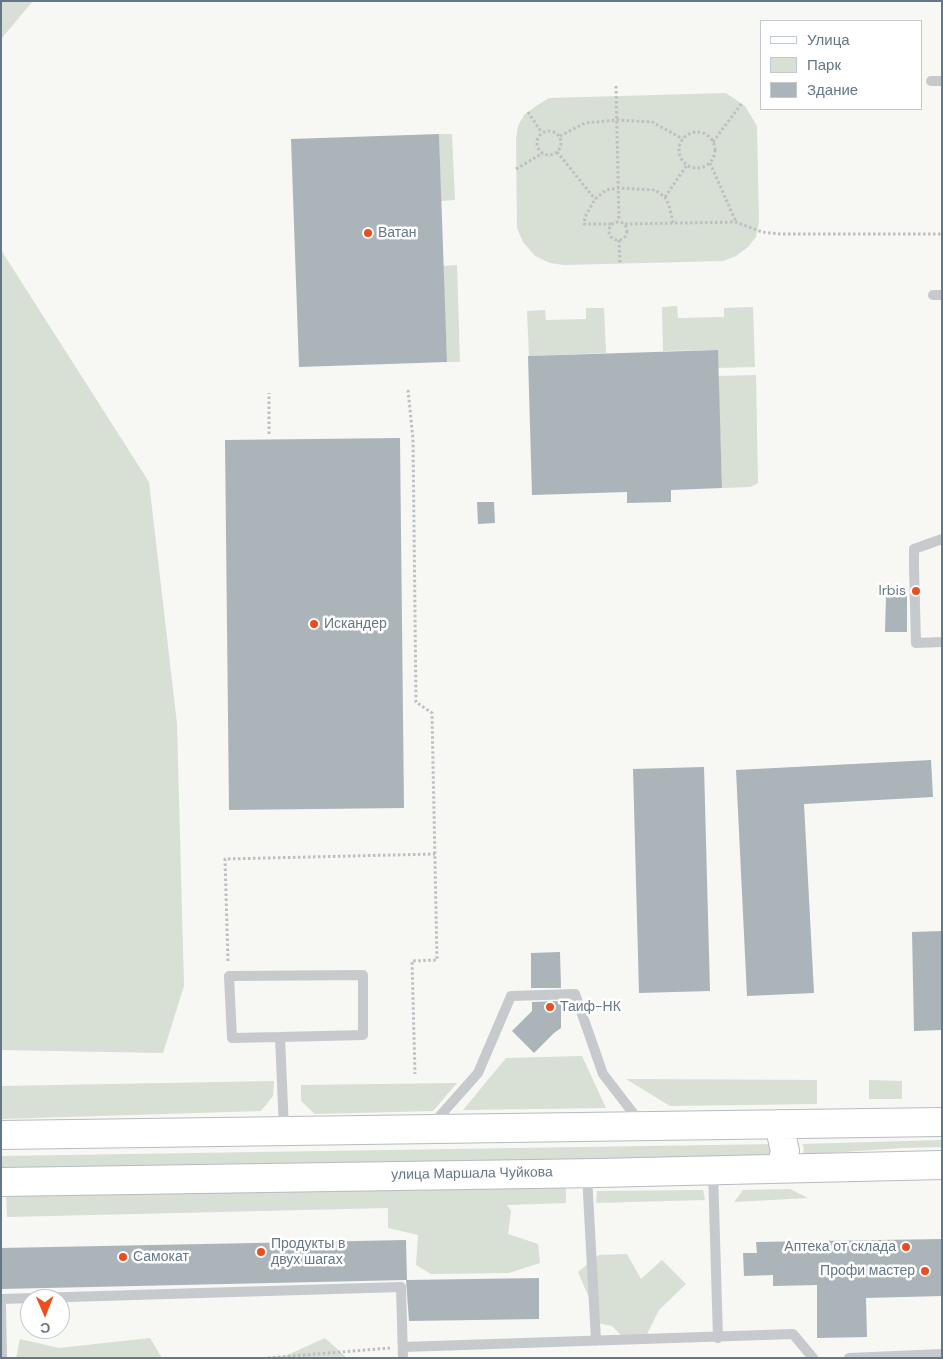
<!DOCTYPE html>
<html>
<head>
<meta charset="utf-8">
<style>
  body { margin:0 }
  #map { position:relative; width:943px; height:1359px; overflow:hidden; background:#f7f7f4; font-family:"DM Sans",sans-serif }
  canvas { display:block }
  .frame { position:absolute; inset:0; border:2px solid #647787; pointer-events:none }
  .legend { position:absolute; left:760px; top:20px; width:162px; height:90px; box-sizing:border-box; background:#fff; border:1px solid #c1c9cf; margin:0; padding:6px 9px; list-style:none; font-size:15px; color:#647787 }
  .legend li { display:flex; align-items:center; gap:10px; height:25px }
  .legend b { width:25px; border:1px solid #c1c9cf }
  .north { position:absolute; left:20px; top:1289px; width:50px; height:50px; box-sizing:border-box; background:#fff; border:1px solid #c1c9cf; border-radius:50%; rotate:179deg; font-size:14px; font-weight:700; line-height:20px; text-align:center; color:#647787 }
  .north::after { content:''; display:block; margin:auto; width:18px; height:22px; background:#ee4d1d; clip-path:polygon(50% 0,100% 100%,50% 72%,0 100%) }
</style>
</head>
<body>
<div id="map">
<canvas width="943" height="1359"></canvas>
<div class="frame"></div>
<ul class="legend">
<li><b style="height:6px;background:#fff"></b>Улица</li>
<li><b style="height:14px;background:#d8dfd4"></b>Парк</li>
<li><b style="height:14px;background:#abb4b9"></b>Здание</li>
</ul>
<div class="north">С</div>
</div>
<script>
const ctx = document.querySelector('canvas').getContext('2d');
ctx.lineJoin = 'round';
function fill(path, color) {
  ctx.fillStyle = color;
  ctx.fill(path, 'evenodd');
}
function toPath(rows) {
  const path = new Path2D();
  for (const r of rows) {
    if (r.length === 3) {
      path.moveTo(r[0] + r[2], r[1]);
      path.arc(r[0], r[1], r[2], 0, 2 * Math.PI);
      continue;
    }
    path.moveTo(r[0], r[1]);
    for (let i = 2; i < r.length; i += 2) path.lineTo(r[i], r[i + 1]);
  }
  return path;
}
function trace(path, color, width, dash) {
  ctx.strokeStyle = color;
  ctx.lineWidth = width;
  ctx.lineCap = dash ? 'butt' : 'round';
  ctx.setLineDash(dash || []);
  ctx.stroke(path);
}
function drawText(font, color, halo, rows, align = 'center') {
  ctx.font = font + ' "DM Sans",sans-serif';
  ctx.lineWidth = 5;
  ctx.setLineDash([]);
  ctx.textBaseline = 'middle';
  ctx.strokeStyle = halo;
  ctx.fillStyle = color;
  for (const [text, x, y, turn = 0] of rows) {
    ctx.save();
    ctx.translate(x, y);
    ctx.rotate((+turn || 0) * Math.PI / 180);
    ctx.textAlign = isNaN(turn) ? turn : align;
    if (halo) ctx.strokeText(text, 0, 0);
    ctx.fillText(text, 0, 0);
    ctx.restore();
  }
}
fill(toPath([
  [1,1,33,1,1,39],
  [726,93,745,106,757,126,759,222,756,237,748,247,736,256,723,261,564,265,550,263,535,256,523,242,517,228,516,139,518,126,524,115,536,106,549,98],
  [439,134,452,134,455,200,441,201],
  [1,250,149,482,177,724,184,986,163,1053,1,1050],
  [457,265,460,362,447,362,443,266],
  [677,306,678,318,724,317,724,308,753,307,755,367,718,368,717,350,663,351,662,307],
  [586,308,604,308,606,353,529,356,527,311,545,310,546,320,586,319],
  [756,375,758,483,751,487,722,488,718,376],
  [582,1056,606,1108,463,1110,506,1058],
  [626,1079,817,1080,817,1104,670,1106],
  [869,1080,902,1081,902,1099,869,1099],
  [274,1081,273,1096,261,1111,1,1119,1,1086],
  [457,1083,433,1111,315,1114,301,1101,301,1085],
  [942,1140,942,1147,901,1148,802,1155,804,1149,802,1144],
  [777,1144,777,1157,1,1169,1,1156],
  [566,1183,566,1203,507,1205,511,1211,508,1234,538,1244,540,1263,509,1273,431,1274,416,1265,418,1235,388,1228,388,1208,7,1217,6,1193],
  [790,1189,808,1198,734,1202,743,1190],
  [703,1190,705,1200,596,1203,597,1191],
  [627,1254,641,1279,662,1260,686,1284,659,1310,644,1340,627,1341,612,1326,593,1322,590,1300,578,1272,599,1255],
  [150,1338,162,1358,16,1358,20,1339,59,1348],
  [325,1338,347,1358,261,1358,285,1356]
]), '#d8dfd4');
fill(toPath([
  [439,134,447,362,299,367,291,139],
  [718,350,722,488,671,490,671,502,627,503,627,492,532,495,528,356],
  [400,438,404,808,229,810,225,440],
  [477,502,494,502,495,523,478,524],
  [886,595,907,595,907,632,885,632],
  [931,760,933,797,804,804,814,993,747,996,736,770],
  [704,767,710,991,639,993,633,769],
  [942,931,942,1030,914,1031,912,932],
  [560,952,561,988,531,988,531,953],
  [561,1001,561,1028,554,1033,534,1053,512,1031,532,1011,532,1002],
  [942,1239,942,1296,866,1298,867,1337,817,1338,817,1285,773,1286,773,1275,744,1276,743,1253,757,1253,756,1242],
  [406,1240,407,1280,539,1278,539,1319,409,1321,406,1280,1,1289,1,1248]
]), '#abb4b9');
const secondary = toPath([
  [779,1124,785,1151,781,1168],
  [1,1135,942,1122],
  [1,1182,598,1173,942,1165]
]);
trace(secondary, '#b6bcc0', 30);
trace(toPath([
  [616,86,619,221],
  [528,112,542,133],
  [549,143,12],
  [697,150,18],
  [560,136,585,123,617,120,652,122,683,139],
  [713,142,742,103],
  [557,152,595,199],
  [710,163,736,222],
  [516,169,543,153],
  [665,197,687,165],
  [618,231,9],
  [611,224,584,224,585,217,595,199,606,190,619,188,655,190,665,197,669,205,673,223],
  [625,224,736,222,762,232,781,234,942,234],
  [619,240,620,263],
  [408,390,413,439,416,702,432,713,437,960,412,961,415,1074],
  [269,434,269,393],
  [228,961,225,859,435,854],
  [268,1358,390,1348]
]), '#bdc0c2', 3, [2.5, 2.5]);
trace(toPath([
  [931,81,942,81],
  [933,295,942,295],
  [942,539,914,549,914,568,916,643,942,642],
  [280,1037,232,1038,229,976,363,975,363,1035,280,1037,284,1130],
  [431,1126,478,1073,511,996,575,994,603,1074,640,1122],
  [713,1171,718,1338],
  [587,1175,596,1341],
  [1,1299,401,1287,403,1358],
  [1,1306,2,1358],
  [403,1347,793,1334,813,1358],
  [849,1358,942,1354]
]), '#c6cacd', 10);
trace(secondary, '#fff', 28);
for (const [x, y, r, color] of [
  [368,233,5,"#ee4d1d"],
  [916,591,5,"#ee4d1d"],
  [314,624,5,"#ee4d1d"],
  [550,1007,5,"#ee4d1d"],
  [906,1247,5,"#ee4d1d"],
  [261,1252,5,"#ee4d1d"],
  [123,1257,5,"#ee4d1d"],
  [925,1271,5,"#ee4d1d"]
]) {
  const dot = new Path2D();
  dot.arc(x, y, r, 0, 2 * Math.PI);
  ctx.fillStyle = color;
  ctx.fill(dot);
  trace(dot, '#fff', 2);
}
drawText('14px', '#647787', '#fff', [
  ["Ватан",378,233],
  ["Irbis",906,591,"right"],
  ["Искандер",324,624],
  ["Таиф-НК",560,1007],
  ["Продукты в",271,1244],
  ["двух шагах",271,1260],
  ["Аптека от склада",896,1247,"right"],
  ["Самокат",133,1257],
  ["Профи мастер",915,1271,"right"]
], 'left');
drawText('14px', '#647787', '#fff', [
  ["улица Маршала Чуйкова",472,1174,-1]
]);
</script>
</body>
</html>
